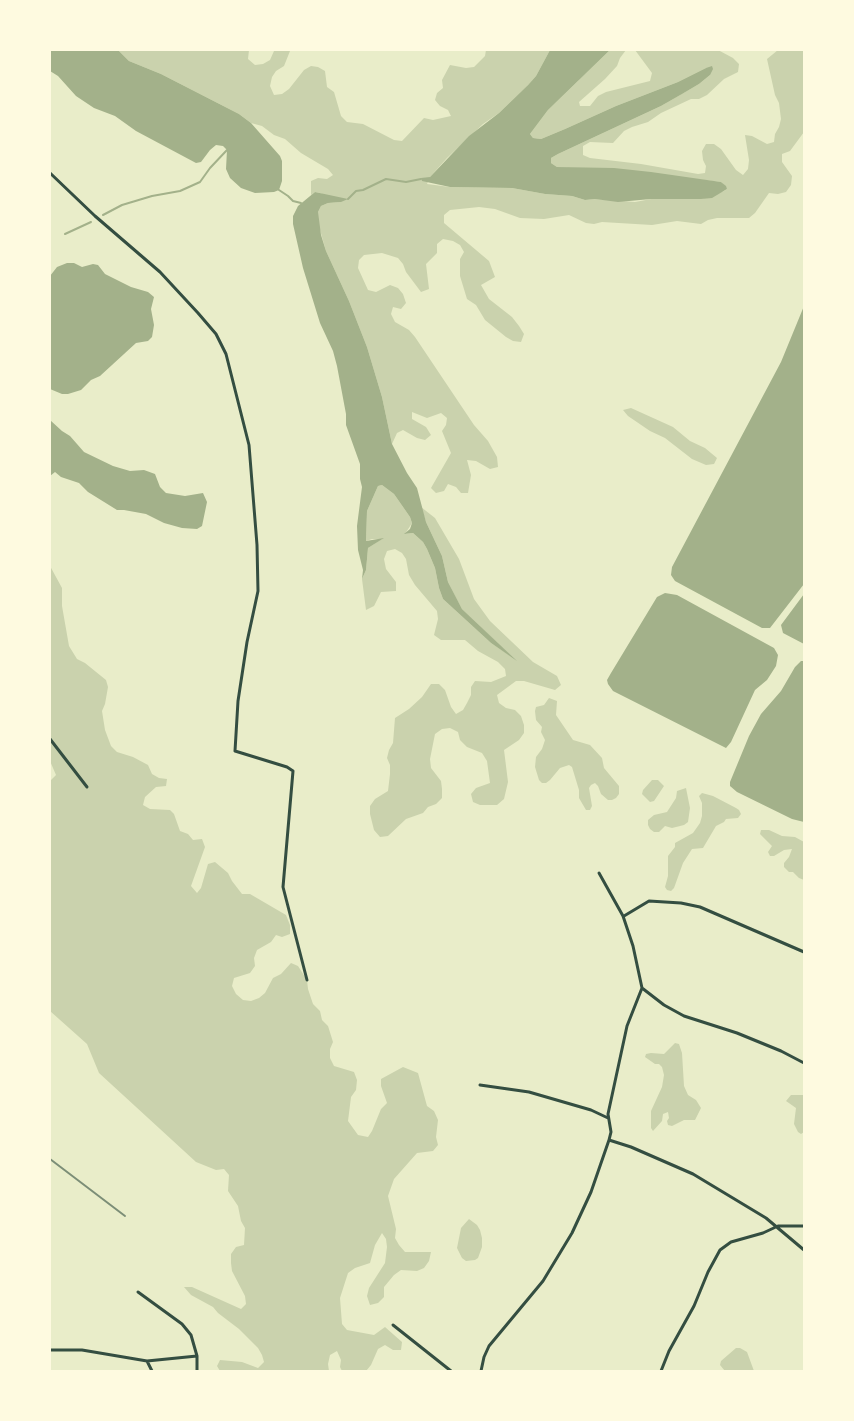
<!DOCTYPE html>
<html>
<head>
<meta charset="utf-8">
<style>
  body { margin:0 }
  #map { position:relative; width:854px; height:1421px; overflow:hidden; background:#e9edc9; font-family:Inter,sans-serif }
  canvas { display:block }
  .frame { position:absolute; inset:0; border:51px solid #fefae0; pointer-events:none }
</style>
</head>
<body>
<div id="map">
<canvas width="854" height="1421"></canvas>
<div class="frame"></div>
</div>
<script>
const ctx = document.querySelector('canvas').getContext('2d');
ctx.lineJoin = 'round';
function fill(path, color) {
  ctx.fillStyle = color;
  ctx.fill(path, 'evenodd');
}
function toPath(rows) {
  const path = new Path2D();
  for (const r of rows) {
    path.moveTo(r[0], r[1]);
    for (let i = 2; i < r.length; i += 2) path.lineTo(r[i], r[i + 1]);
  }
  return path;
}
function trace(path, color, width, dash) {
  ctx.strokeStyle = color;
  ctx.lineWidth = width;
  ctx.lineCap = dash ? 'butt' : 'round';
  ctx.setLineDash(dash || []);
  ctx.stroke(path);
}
fill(toPath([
  [118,50,249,50,248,59,255,65,263,64,270,60,274,51,288,50,290,51,284,66,276,71,272,77,270,86,274,95,282,94,289,89,304,70,311,66,318,67,325,71,327,87,334,92,341,116,347,122,363,124,394,140,402,141,424,118,433,120,451,116,448,110,440,106,435,100,437,93,443,88,442,80,450,65,466,68,474,67,485,56,486,50,550,50,536,76,528,85,499,113,483,124,447,158,430,177,427,184,450,187,512,188,545,194,572,196,585,200,595,199,635,202,651,199,701,199,724,191,727,189,721,182,676,177,557,167,551,163,551,158,558,154,661,106,699,84,710,75,706,68,678,82,616,106,565,129,541,139,533,138,530,134,548,110,610,50,626,50,620,58,617,66,605,79,579,102,580,106,590,106,598,96,606,92,650,81,652,73,635,50,718,50,733,58,739,64,738,72,724,79,707,95,699,99,691,99,661,113,648,122,632,127,624,131,613,143,590,142,583,146,583,155,590,158,641,164,698,174,705,173,706,166,703,160,702,151,706,144,714,144,721,149,736,170,743,175,748,169,749,160,745,135,752,136,767,144,774,142,775,134,779,127,781,119,779,103,775,95,767,59,778,50,804,50,804,132,790,151,782,154,782,162,792,176,791,185,786,192,778,194,769,193,755,213,749,218,717,218,708,220,701,224,677,221,652,225,602,222,594,224,586,223,569,215,544,219,520,218,495,209,479,207,450,210,444,215,444,223,489,261,495,277,481,285,489,299,512,317,519,326,524,334,521,342,513,341,506,337,485,320,476,305,467,299,460,276,460,259,464,252,460,245,453,241,443,239,437,244,437,253,426,264,429,289,421,292,406,272,403,264,398,258,382,253,364,255,359,260,358,268,368,290,376,292,390,285,398,288,403,294,406,303,401,309,393,307,391,314,395,322,409,330,415,337,474,425,488,441,497,457,498,467,490,469,476,461,467,460,471,475,468,493,461,493,456,487,448,484,444,491,436,493,431,488,451,453,442,431,446,425,447,418,441,413,427,418,412,412,412,419,426,427,431,435,425,440,417,438,403,430,397,433,392,444,382,397,367,347,349,301,326,251,318,223,318,212,321,206,328,203,341,202,320,193,315,192,311,195,311,181,318,178,327,179,333,175,328,169,301,153,285,139,274,135,262,126,251,123,239,114,161,74,129,61],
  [631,408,673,427,690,441,705,448,717,458,714,464,706,465,692,459,665,438,650,431,628,416,623,410],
  [382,485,394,494,410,517,412,523,405,534,413,533,423,542,427,549,435,568,439,588,443,599,491,643,512,657,462,609,457,600,448,582,442,556,426,522,421,507,435,518,459,559,474,599,490,621,533,662,557,676,561,685,555,690,524,681,516,681,497,695,499,703,506,708,515,710,521,716,524,725,524,733,519,740,504,750,508,782,504,799,497,805,480,805,473,802,471,794,476,788,490,783,487,761,482,753,467,747,460,740,458,732,450,728,442,729,435,734,430,759,431,768,441,781,442,789,442,798,436,804,428,807,423,813,406,819,388,836,380,837,374,830,370,814,370,806,375,799,388,791,390,774,390,765,387,758,389,750,393,743,395,718,409,709,422,697,431,684,439,684,445,690,451,707,456,714,463,710,467,703,471,695,471,687,475,681,491,682,506,676,505,669,498,662,478,651,465,640,441,640,434,635,438,619,437,611,415,585,409,575,406,559,402,553,395,549,387,551,384,559,386,569,396,582,396,591,381,592,374,606,366,610,362,579,366,570,368,548,382,539,372,539,366,541,367,511,378,486],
  [50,566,62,588,62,606,69,646,77,659,85,663,106,680,108,687,105,704,102,711,105,730,111,746,117,752,133,757,148,765,152,774,159,778,167,779,166,786,156,787,145,797,143,805,150,809,170,810,174,814,180,831,188,834,193,840,202,839,205,847,191,886,197,893,201,888,208,864,215,862,228,873,232,881,242,894,250,894,286,915,290,925,290,934,282,937,276,935,271,942,257,950,254,958,255,966,250,973,234,978,232,986,236,994,243,1000,251,1001,259,998,265,993,273,978,281,974,291,963,298,966,307,980,308,989,313,1004,320,1011,322,1020,328,1026,333,1042,330,1049,330,1058,334,1066,354,1072,357,1080,356,1090,351,1097,348,1121,358,1135,368,1137,372,1131,381,1109,387,1103,381,1086,381,1079,403,1067,418,1073,427,1106,434,1111,438,1120,436,1137,438,1145,433,1151,417,1153,394,1179,388,1196,396,1229,395,1238,399,1245,405,1252,431,1252,429,1261,424,1268,417,1271,401,1270,394,1275,384,1287,384,1297,378,1303,370,1305,367,1296,369,1288,385,1263,387,1247,386,1239,382,1233,375,1245,370,1263,355,1268,348,1273,340,1298,342,1324,347,1330,374,1335,385,1327,402,1342,401,1350,393,1350,385,1345,378,1349,371,1365,366,1371,342,1371,340,1367,341,1360,337,1351,330,1355,328,1364,329,1371,220,1371,217,1366,220,1360,242,1362,258,1368,264,1362,262,1355,258,1348,239,1329,218,1313,213,1307,191,1295,184,1287,192,1287,241,1309,246,1304,245,1296,232,1271,231,1263,231,1254,236,1247,244,1245,245,1228,241,1221,238,1206,228,1191,229,1175,224,1169,216,1170,196,1162,99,1073,87,1044,50,1011,50,781,56,775,50,761],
  [549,698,557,701,556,715,573,740,590,745,602,758,604,768,619,786,619,794,616,798,612,800,608,800,601,794,598,786,595,783,591,785,589,788,592,806,590,810,586,810,579,798,579,790,572,767,569,765,560,768,550,780,546,783,542,783,539,780,535,767,536,757,542,749,545,740,541,732,542,727,536,720,535,711,536,707,544,705],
  [652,780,658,780,664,786,654,801,650,802,642,794,643,790],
  [686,788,690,808,688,822,684,825,672,828,665,826,659,832,654,832,650,829,648,825,648,820,654,815,667,812,676,798,677,791],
  [702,793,713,796,736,808,739,810,741,814,738,818,726,819,724,822,716,826,703,848,692,849,683,863,674,888,671,891,667,890,665,887,668,876,668,856,675,847,675,843,693,833,700,823,702,816,702,803,699,796],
  [761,830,769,830,782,836,795,837,804,842,804,880,799,878,793,872,789,872,784,867,784,863,789,857,792,849,784,850,774,856,770,856,768,852,772,846,760,834],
  [675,1043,679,1044,682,1053,684,1086,688,1095,696,1100,701,1108,695,1120,684,1120,672,1126,668,1125,667,1121,669,1118,668,1112,663,1114,662,1121,653,1131,651,1128,651,1111,662,1087,664,1075,662,1067,659,1064,655,1064,645,1057,646,1054,651,1053,664,1054],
  [791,1095,804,1095,804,1132,801,1134,798,1132,794,1124,796,1108,786,1101],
  [469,1219,477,1225,480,1230,482,1238,482,1247,478,1258,475,1260,466,1261,462,1258,457,1248,461,1228],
  [736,1348,740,1348,747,1352,754,1371,725,1371,720,1365,721,1361]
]), '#cad2ad');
fill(toPath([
  [50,50,118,50,129,61,161,74,239,114,251,123,280,156,282,161,282,181,279,190,274,192,255,193,241,188,230,178,226,169,227,150,223,146,216,145,210,150,201,162,196,163,136,131,115,116,94,108,76,96,58,76,50,71],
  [550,50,610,50,548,110,530,134,533,138,541,139,565,129,616,106,678,82,706,68,712,66,713,69,710,75,699,84,682,94,661,106,558,154,551,158,551,163,557,167,614,168,651,172,721,182,726,186,727,189,712,198,701,199,651,199,618,202,595,199,585,200,572,196,545,194,512,188,450,187,422,181,421,178,430,177,469,136,499,113,528,85,536,76],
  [315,192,348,199,341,202,328,203,321,206,318,212,321,235,326,251,349,301,367,347,382,397,392,444,407,473,417,488,426,522,442,556,448,582,462,609,517,661,491,643,443,599,439,588,435,568,427,549,423,542,413,533,404,534,410,529,412,523,410,517,394,494,382,485,378,486,367,511,366,541,384,538,368,548,366,570,362,579,363,570,358,550,357,526,362,487,360,479,360,464,346,425,346,414,337,366,333,351,320,323,303,268,293,224,293,216,298,206],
  [67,263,74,263,82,267,93,264,98,265,105,274,131,287,148,292,154,297,151,309,154,325,152,337,148,341,136,343,100,376,91,380,81,390,68,394,62,394,50,389,50,276,57,267],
  [804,306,804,584,770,628,762,628,675,581,671,575,672,567,781,362],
  [50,420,62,431,70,436,84,452,113,466,130,471,144,470,155,474,160,487,166,493,185,496,203,493,207,502,202,526,197,529,182,528,164,523,146,514,124,510,117,510,88,492,79,483,61,477,55,472,50,476],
  [665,593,677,595,774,648,778,655,776,666,767,680,755,690,731,742,726,748,613,691,608,684,607,680,611,673,657,597],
  [804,594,804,644,783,633,781,625],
  [801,661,804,661,804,822,792,819,737,792,730,786,730,782,749,736,761,714,781,691,795,667]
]), '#a3b18a');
trace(toPath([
  [279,190,288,196,293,201,301,203],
  [348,199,356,191,363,190,386,179,406,182,421,179],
  [103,215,122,205,152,196,180,191,200,182,210,168,227,150],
  [65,234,91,222]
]), '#a3b18a', 2);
trace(toPath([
  [50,173,95,216,160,272,198,313,216,334,226,354,249,445,257,545,258,591,247,642,238,701,235,751,287,767,293,771,283,887,307,980],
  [50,739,87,787],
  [624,916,649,901,681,903,700,907,804,952],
  [642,988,664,1005,684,1016,737,1033,781,1051,804,1063],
  [480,1085,529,1092,591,1110,608,1118],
  [609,1140,631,1147,693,1174,766,1218,804,1250],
  [138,1292,182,1324,191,1335,197,1356,197,1371],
  [393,1325,451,1371],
  [50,1350,82,1350,147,1361,152,1371],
  [147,1361,197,1356],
  [481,1371,484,1357,489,1346,543,1281,572,1233,591,1192,609,1140,611,1132,608,1114,627,1026,642,988,633,946,623,916,599,873],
  [661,1371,669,1351,694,1306,708,1272,720,1250,731,1242,763,1233,778,1226,804,1226]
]), '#344e41', 3);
trace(toPath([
  [50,1159,125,1216]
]), '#7c8e77', 2);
</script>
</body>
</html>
